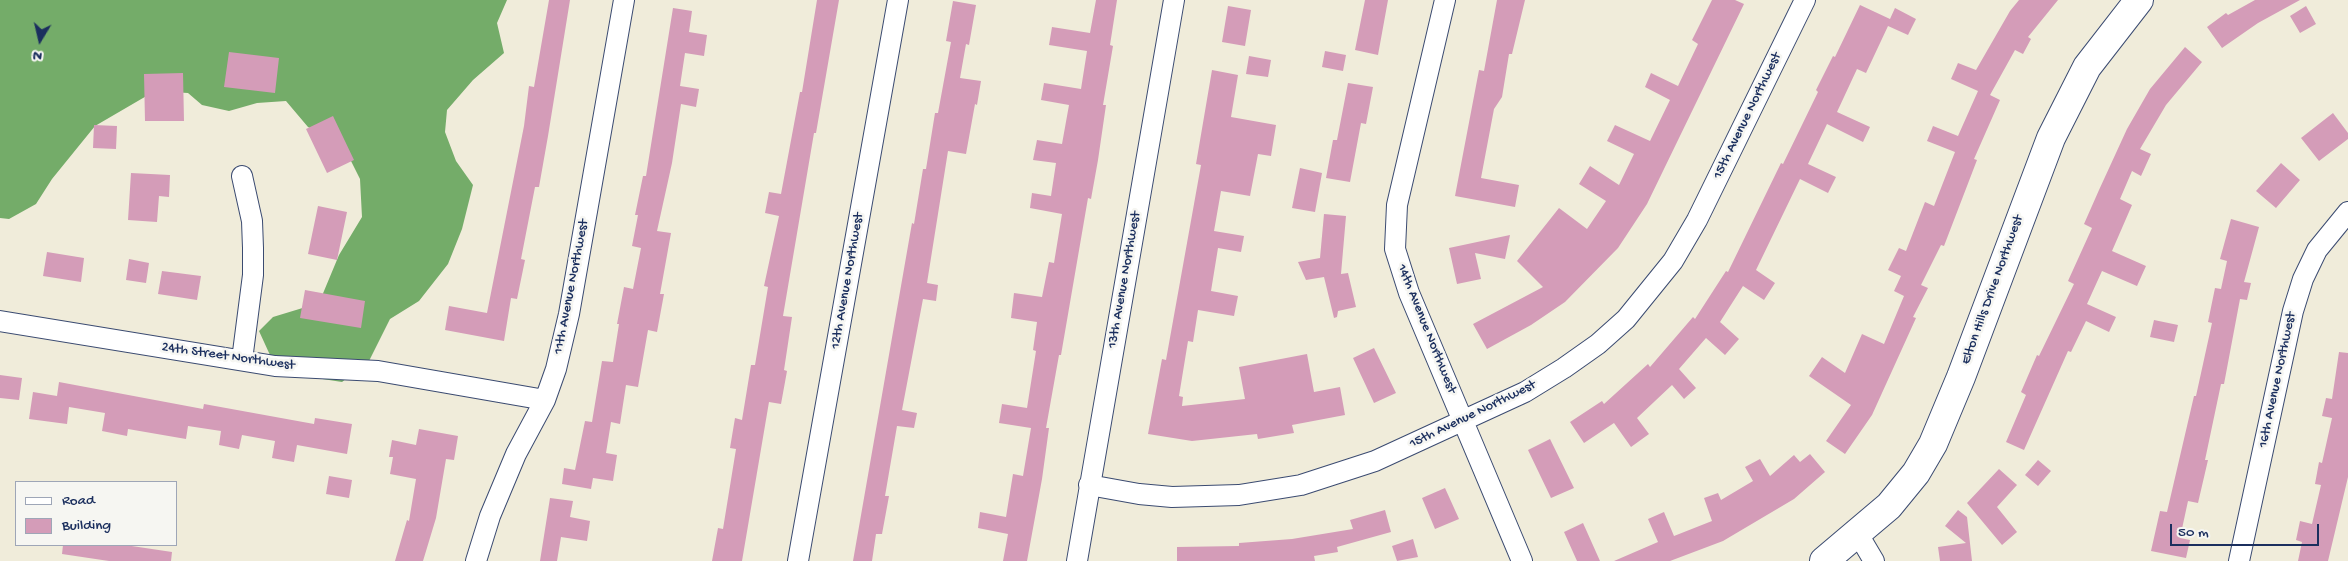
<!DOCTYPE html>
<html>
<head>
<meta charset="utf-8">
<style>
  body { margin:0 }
  #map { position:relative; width:2348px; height:561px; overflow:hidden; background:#f0ecda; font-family:"Gochi Hand",sans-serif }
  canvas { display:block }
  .legend { position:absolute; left:15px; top:481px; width:162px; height:65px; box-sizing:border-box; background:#f6f6f2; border:1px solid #9ea6b7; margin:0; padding:6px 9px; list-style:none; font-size:15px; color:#1b2f5e }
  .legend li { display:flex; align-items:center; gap:10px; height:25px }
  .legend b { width:25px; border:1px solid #9ea6b7 }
  .north { position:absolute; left:15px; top:15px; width:50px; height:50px; -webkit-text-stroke:4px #f6f6f2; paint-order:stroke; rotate:189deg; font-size:14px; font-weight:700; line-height:20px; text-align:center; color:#1b2f5e }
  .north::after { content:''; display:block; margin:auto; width:18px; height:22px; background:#1b2f5e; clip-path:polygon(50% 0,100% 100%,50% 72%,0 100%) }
  .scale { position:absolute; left:2170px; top:524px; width:149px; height:22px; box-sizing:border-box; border:2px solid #1b2f5e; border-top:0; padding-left:6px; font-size:15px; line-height:18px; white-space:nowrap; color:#1b2f5e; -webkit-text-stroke:4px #f6f6f2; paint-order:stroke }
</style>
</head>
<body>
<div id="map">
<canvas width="2348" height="561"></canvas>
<ul class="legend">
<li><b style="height:6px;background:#fff"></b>Road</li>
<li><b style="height:14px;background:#d49cb8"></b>Building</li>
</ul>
<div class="north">N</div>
<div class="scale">50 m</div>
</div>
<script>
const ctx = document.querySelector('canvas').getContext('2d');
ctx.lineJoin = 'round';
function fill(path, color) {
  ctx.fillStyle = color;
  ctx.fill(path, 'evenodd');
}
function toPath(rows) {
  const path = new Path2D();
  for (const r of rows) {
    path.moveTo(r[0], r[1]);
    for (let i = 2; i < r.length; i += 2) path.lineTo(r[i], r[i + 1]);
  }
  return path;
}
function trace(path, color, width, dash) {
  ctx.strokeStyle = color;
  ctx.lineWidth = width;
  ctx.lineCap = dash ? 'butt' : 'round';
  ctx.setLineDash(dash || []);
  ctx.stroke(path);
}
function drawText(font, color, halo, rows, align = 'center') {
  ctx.font = font + ' "Gochi Hand",sans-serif';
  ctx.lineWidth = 5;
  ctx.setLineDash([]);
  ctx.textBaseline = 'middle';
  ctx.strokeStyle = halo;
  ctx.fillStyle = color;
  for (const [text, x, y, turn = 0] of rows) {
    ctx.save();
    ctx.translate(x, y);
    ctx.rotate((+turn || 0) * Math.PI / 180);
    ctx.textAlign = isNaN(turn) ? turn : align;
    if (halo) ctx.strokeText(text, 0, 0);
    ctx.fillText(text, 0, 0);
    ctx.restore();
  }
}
fill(toPath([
  [0,0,507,0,497,23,504,53,473,80,447,110,445,132,456,161,473,185,462,229,448,264,419,301,390,319,369,361,342,382,303,376,275,366,259,331,273,317,319,303,339,255,362,217,360,179,343,145,308,127,286,101,257,103,229,111,202,105,188,93,155,91,95,126,52,179,36,204,9,219,0,218]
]), '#74ac69');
fill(toPath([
  [549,0,570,0,548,136,539,187,535,187,521,259,525,260,517,299,511,298,504,341,445,330,449,306,487,313,524,126,529,86,534,87],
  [817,0,839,0,816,133,814,133,783,316,792,317,784,370,787,371,781,404,769,402,742,561,712,561,718,528,723,529,736,449,730,448,735,418,742,420,751,365,755,365,768,287,764,286,779,216,765,213,769,192,781,194,800,92,802,92],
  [1096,0,1117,0,1110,45,1113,46,1103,105,1106,105,1098,160,1091,199,1088,198,1061,355,1059,355,1046,428,1049,428,1042,479,1027,561,1003,561,1008,534,978,528,980,512,1006,517,1013,474,1023,476,1031,428,999,423,1002,404,1027,408,1036,351,1033,350,1037,322,1011,318,1014,293,1042,297,1049,262,1054,263,1062,214,1030,208,1032,193,1051,196,1056,163,1033,160,1037,140,1062,144,1069,105,1041,100,1044,83,1081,89,1087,51,1049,45,1052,27,1090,33],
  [1365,0,1388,0,1378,55,1355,50],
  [1497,0,1525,0,1512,54,1509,54,1502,97,1494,109,1481,178,1519,185,1515,207,1455,196,1479,70,1484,71],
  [1712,0,1735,0,1744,4,1647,204,1618,248,1565,302,1531,325,1487,349,1473,324,1543,287,1517,261,1559,208,1587,229,1606,201,1579,184,1590,166,1619,185,1634,154,1607,141,1615,125,1650,141,1670,100,1645,87,1651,73,1678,86,1698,44,1692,40],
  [2019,0,2058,0,2028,37,2031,39,2023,54,2015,50,1990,95,2000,100,1974,159,1977,160,1944,246,1941,245,1921,285,1928,288,1913,317,1916,318,1872,415,1845,454,1826,441,1851,405,1809,376,1822,357,1845,373,1862,334,1884,344,1904,296,1894,291,1901,276,1888,270,1899,248,1906,251,1925,202,1934,206,1955,152,1927,141,1933,126,1958,136,1978,91,1951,79,1958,63,1976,70,2010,11],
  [2255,0,2300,0,2258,23,2222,48,2207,27,2226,13,2228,15],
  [953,1,976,5,969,45,966,44,960,78,981,81,977,105,975,104,966,154,948,151,927,283,938,285,936,301,923,299,902,410,917,413,914,428,897,426,885,496,889,496,882,534,876,534,872,561,853,561,912,223,914,224,923,169,926,169,935,113,938,113,951,42,946,41],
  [1860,5,1890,19,1895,8,1916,19,1908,35,1888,26,1866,73,1857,69,1837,112,1870,127,1863,142,1827,124,1808,164,1836,177,1828,193,1800,179,1756,270,1775,283,1764,300,1743,286,1720,322,1739,339,1725,355,1706,338,1679,369,1696,388,1684,399,1672,385,1637,418,1649,434,1631,447,1614,423,1584,443,1570,422,1602,401,1604,404,1648,364,1650,367,1693,317,1695,319,1726,271,1728,272,1781,163,1783,164,1818,92,1816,90,1833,56,1835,57],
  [1228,6,1251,10,1245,46,1222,42],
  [2306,6,2316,24,2300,33,2290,16],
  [673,8,692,11,689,32,707,35,704,56,685,53,680,86,699,89,696,107,681,104,672,163,657,231,671,233,660,294,664,294,657,332,648,330,638,387,626,385,620,424,611,422,606,453,617,455,613,481,593,478,591,489,562,484,564,468,575,470,585,421,592,422,602,361,613,362,619,324,617,324,624,287,633,289,641,248,632,246,638,215,635,215,643,176,646,176],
  [2185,47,2202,62,2166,105,2140,149,2151,154,2141,176,2132,171,2120,199,2132,205,2112,251,2146,266,2137,286,2102,271,2087,304,2116,317,2109,332,2086,321,2071,352,2068,351,2024,450,2006,442,2026,395,2021,392,2037,355,2039,356,2074,284,2068,281,2092,228,2084,224,2099,190,2127,129,2150,89],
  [1325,51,1346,55,1343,71,1322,67],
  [229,52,279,58,275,93,224,87],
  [1249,56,1271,60,1268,77,1246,74],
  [1212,70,1238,75,1231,117,1276,125,1271,156,1258,154,1250,196,1221,191,1214,231,1244,236,1241,252,1218,248,1211,291,1238,296,1234,316,1198,310,1193,342,1188,341,1179,396,1183,397,1182,406,1245,399,1239,367,1307,354,1314,392,1340,387,1345,415,1292,425,1294,433,1258,439,1257,434,1192,441,1148,434,1162,359,1166,360,1201,165,1196,164],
  [183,73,184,121,145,121,144,74],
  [1348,83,1373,87,1366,124,1361,123,1350,182,1326,178,1333,140,1337,140],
  [2333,113,2348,133,2348,139,2319,161,2301,138],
  [333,116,354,160,327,173,306,129],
  [94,125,117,126,116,149,93,148],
  [2281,163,2300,180,2276,208,2256,191],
  [1300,168,1322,173,1315,212,1292,208],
  [131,173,170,175,169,197,159,196,157,222,128,220],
  [318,206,347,212,337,260,308,254],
  [1324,214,1346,216,1341,274,1348,273,1356,307,1338,311,1337,317,1334,318,1324,277,1306,280,1298,262,1320,258],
  [2231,219,2259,227,2244,282,2251,283,2247,300,2240,299,2224,384,2221,384,2205,460,2208,460,2198,503,2188,501,2180,538,2190,540,2186,558,2151,551,2160,511,2167,512,2194,396,2196,396,2212,323,2208,322,2215,288,2221,289,2227,261,2220,259],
  [1510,235,1505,259,1475,253,1481,279,1457,284,1449,248],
  [47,252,84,258,81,282,43,276],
  [129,259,149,263,146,283,126,280],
  [162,271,201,276,197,300,158,294],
  [305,290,365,301,361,328,300,318],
  [2154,320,2178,325,2174,342,2150,337],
  [1374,348,1396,393,1374,403,1353,358],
  [2339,352,2348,353,2348,477,2328,561,2298,561,2302,542,2296,540,2300,521,2312,524,2321,485,2315,484,2319,462,2322,463,2332,418,2322,416,2326,398,2332,399],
  [0,375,22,378,19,400,0,398],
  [59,382,203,409,204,404,314,424,315,418,352,424,347,454,297,445,294,462,272,458,275,441,242,435,239,449,219,445,221,431,188,426,186,439,128,429,127,436,102,431,105,413,69,407,67,424,29,419,33,392,57,396],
  [419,429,458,436,454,460,446,459,436,518,423,561,395,561,407,520,409,521,416,479,390,474,393,457,389,457,392,440,416,445],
  [1550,439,1574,488,1551,498,1528,450],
  [1810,454,1825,472,1794,499,1723,541,1670,561,1614,561,1658,542,1648,519,1664,512,1674,536,1712,521,1704,498,1718,493,1721,500,1753,481,1745,467,1760,459,1770,476,1794,455,1800,462],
  [2038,460,2051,471,2038,486,2025,475],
  [1999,469,2017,485,1997,507,2017,532,2002,545,1967,503],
  [329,476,352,480,349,498,326,494],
  [1445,488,1459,519,1435,529,1422,498],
  [550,498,573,501,570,517,590,521,587,541,561,537,557,561,540,561],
  [1385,510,1391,532,1337,547,1338,552,1314,556,1315,561,1177,561,1177,547,1239,546,1239,543,1292,539,1353,529,1350,520],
  [1958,510,1967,517,1972,561,1940,561,1938,547,1966,543,1945,526],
  [1583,523,1600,561,1577,561,1564,532],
  [1413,539,1418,557,1397,561,1392,546],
  [63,545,125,545,172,552,171,561,109,561,62,554]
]), '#d49cb8');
const minor = toPath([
  [1445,0,1397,205,1395,249,1409,293,1522,561],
  [0,321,275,366,378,371,545,400],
  [242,360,253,275,253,248,252,221,242,176],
  [1089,485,1139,494,1172,497,1239,495,1301,485,1375,461,1525,392,1564,368,1598,344,1626,319,1673,261,1697,220,1805,0],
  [1858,534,1874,561],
  [476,561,490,516,516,454,545,400,556,369,569,314,624,0],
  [798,561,898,0],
  [1077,561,1174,0],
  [2239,561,2293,311,2303,279,2317,250,2348,212]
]);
const secondary = toPath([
  [1824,561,1889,506,1916,473,1933,444,1961,377,2051,138,2087,67,2139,0]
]);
trace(minor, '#3b4b71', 22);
trace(secondary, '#3b4b71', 30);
trace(minor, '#fff', 20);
trace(secondary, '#fff', 28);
drawText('14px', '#1b2f5e', '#f6f6f2', [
  ["15th Avenue Northwest",1748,116,-64],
  ["13th Avenue Northwest",1125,280,-80],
  ["12th Avenue Northwest",848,281,-80],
  ["11th Avenue Northwest",572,287,-79],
  ["Elton Hills Drive Northwest",1993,290,-70],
  ["14th Avenue Northwest",1426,329,68],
  ["24th Street Northwest",228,357,8],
  ["16th Avenue Northwest",2278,380,-78],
  ["15th Avenue Northwest",1473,415,-26]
]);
</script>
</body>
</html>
